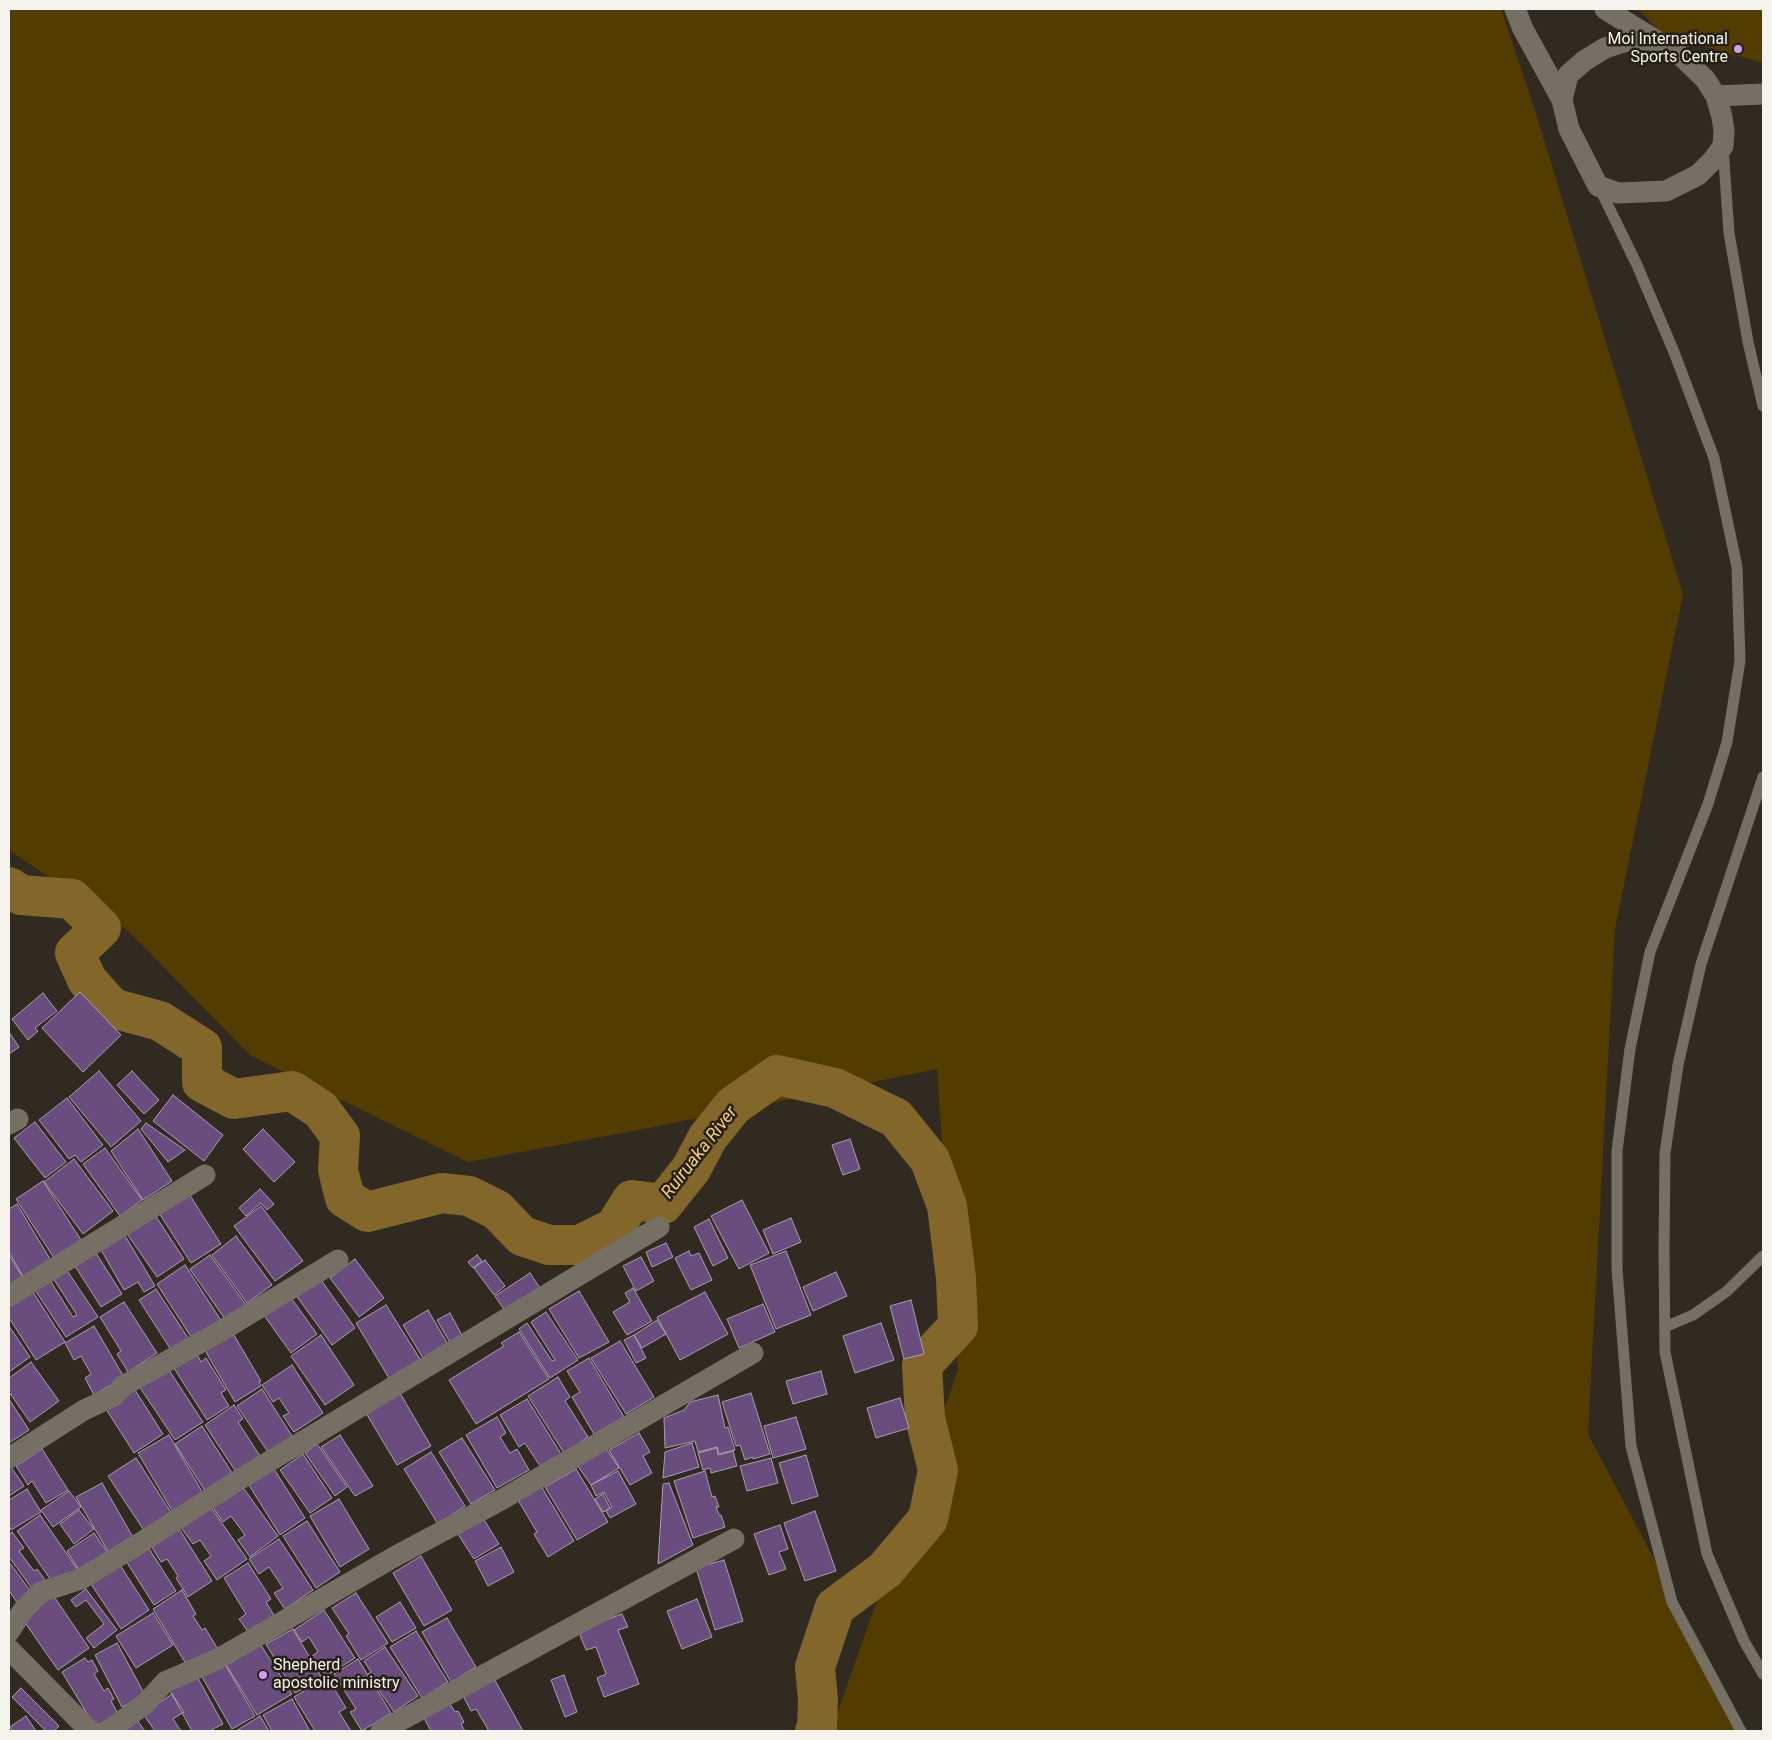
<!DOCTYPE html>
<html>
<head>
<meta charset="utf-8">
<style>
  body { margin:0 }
  #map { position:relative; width:1772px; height:1740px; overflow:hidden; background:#302a20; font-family:Roboto,sans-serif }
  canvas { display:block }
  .frame { position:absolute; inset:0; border:10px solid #f6f3ec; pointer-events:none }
</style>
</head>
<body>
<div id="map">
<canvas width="1772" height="1740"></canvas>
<div class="frame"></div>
</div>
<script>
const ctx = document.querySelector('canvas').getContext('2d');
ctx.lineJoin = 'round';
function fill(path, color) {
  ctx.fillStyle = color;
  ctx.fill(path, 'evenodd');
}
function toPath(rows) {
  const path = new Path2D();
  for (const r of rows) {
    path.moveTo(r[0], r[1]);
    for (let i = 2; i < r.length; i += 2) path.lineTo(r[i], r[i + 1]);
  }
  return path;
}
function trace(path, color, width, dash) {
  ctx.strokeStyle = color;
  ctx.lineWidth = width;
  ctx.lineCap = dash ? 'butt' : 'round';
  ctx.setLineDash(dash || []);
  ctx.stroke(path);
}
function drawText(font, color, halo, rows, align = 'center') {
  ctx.font = font + ' Roboto,sans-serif';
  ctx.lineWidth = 5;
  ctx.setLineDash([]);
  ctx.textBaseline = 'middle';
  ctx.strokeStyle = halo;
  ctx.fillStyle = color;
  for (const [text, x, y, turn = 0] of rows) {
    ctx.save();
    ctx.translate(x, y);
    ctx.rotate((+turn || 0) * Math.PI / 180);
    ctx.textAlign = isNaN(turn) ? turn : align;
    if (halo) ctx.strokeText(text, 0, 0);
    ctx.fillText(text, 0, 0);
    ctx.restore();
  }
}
fill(toPath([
  [9,9,1501,9,1534,107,1683,594,1615,929,1588,1434,1745,1731,831,1731,958,1370,937,1069,649,1128,468,1162,251,1056,127,930,9,850],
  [1638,9,1763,9,1763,63,1663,35]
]), '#533c00');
trace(toPath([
  [9,887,21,895,72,899,101,928,75,953,87,980,112,1008,160,1021,202,1048,202,1082,234,1099,292,1091,321,1110,340,1136,338,1170,345,1198,367,1212,442,1193,469,1196,497,1210,522,1236,549,1245,580,1245,614,1228,632,1200,663,1204,691,1169,708,1137,733,1106,777,1075,835,1088,896,1118,930,1160,947,1206,956,1278,958,1326,922,1365,925,1418,938,1470,928,1519,885,1570,835,1607,815,1667,818,1700,817,1728,815,1731]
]), '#83672a', 40);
const building = toPath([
  [80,992,121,1035,83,1072,42,1028,80,992],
  [43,993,57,1011,35,1028,38,1031,28,1040,12,1019,43,993],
  [9,1032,19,1047,9,1054,9,1032],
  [99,1071,141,1121,111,1147,69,1097,99,1071],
  [132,1071,159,1100,144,1114,117,1085,132,1071],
  [173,1095,223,1135,204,1161,153,1121,173,1095],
  [67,1098,103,1145,81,1162,75,1155,69,1159,39,1120,67,1098],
  [35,1122,66,1162,45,1178,14,1138,35,1122],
  [146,1123,185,1150,168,1162,141,1129,146,1123],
  [138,1129,172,1181,143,1200,111,1151,138,1129],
  [263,1129,295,1162,274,1182,243,1149,263,1129],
  [850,1139,860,1169,843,1175,832,1145,850,1139],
  [105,1148,142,1200,120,1216,83,1164,105,1148],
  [74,1159,113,1211,83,1234,44,1182,74,1159],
  [43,1181,81,1240,54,1258,16,1199,43,1181],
  [260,1189,274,1204,267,1210,261,1203,246,1216,239,1208,260,1189],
  [189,1194,221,1244,191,1263,159,1213,189,1194],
  [742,1200,769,1253,739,1269,711,1216,742,1200],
  [17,1204,53,1264,25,1280,9,1252,9,1209,17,1204],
  [261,1206,303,1261,275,1281,234,1226,261,1206],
  [153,1212,184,1259,157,1277,125,1231,153,1212],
  [791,1218,801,1242,773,1254,763,1230,791,1218],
  [709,1219,728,1258,713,1266,694,1227,709,1219],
  [124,1234,155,1286,144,1292,138,1282,124,1290,100,1248,124,1234],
  [236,1236,272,1285,247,1303,212,1255,236,1236],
  [666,1243,673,1257,652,1267,646,1252,666,1243],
  [94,1250,122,1294,101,1307,73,1263,94,1250],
  [689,1251,691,1256,699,1253,712,1280,691,1290,675,1258,689,1251],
  [786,1251,811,1315,776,1329,750,1265,786,1251],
  [9,1255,25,1281,9,1291,9,1255],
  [210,1255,246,1305,225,1319,190,1269,210,1255],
  [477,1255,482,1261,473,1268,468,1262,477,1255],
  [641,1257,654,1281,636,1291,623,1266,641,1257],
  [355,1259,384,1298,359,1317,330,1278,355,1259],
  [485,1260,505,1286,494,1295,474,1268,485,1260],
  [185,1265,222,1322,193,1340,157,1284,185,1265],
  [64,1266,98,1317,66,1337,33,1287,48,1277,73,1317,77,1315,51,1275,64,1266],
  [836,1272,847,1296,813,1311,803,1287,836,1272],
  [530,1273,542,1291,507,1314,495,1296,530,1273],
  [319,1277,355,1328,332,1345,295,1294,319,1277],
  [633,1288,652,1321,627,1335,613,1312,630,1302,625,1293,633,1288],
  [31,1289,65,1342,36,1360,9,1318,9,1304,31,1289],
  [156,1289,190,1341,173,1353,139,1300,156,1289],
  [579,1291,609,1342,579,1358,549,1309,579,1291],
  [705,1292,728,1334,680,1360,657,1317,705,1292],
  [289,1295,317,1334,291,1353,263,1314,289,1295],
  [911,1300,924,1354,904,1359,890,1306,911,1300],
  [124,1302,157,1353,128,1372,117,1354,121,1351,100,1317,124,1302],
  [763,1304,775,1332,739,1348,727,1319,763,1304],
  [386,1305,420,1359,389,1378,356,1323,386,1305],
  [428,1310,450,1348,426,1363,403,1325,428,1310],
  [546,1312,578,1360,550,1378,519,1329,527,1323,552,1361,555,1360,531,1322,546,1312],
  [450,1313,464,1339,452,1346,437,1320,450,1313],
  [657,1320,666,1334,642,1348,634,1335,657,1320],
  [881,1323,894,1360,855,1373,843,1336,881,1323],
  [9,1326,30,1357,9,1372,9,1326],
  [94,1326,124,1377,94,1395,85,1378,91,1374,81,1356,74,1360,65,1343,94,1326],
  [231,1330,261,1381,259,1382,261,1386,235,1402,203,1347,231,1330],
  [519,1332,549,1379,476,1424,449,1380,504,1346,501,1343,519,1332],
  [321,1335,354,1385,325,1405,291,1356,321,1335],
  [634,1335,646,1358,636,1363,624,1340,634,1335],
  [620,1341,654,1397,626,1414,591,1358,620,1341],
  [195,1351,201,1362,206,1358,226,1390,221,1393,229,1406,207,1420,172,1365,195,1351],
  [589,1358,624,1417,594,1434,572,1397,580,1392,567,1371,589,1358],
  [31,1362,59,1401,30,1422,9,1392,9,1378,31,1362],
  [292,1365,323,1413,294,1432,283,1416,289,1413,279,1398,273,1402,262,1385,292,1365],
  [167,1367,203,1422,175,1440,139,1386,167,1367],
  [821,1371,827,1394,793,1404,786,1381,821,1371],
  [558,1377,570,1397,565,1401,588,1437,564,1453,528,1396,558,1377],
  [397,1388,431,1446,397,1465,363,1408,397,1388],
  [262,1389,292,1436,268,1452,237,1406,262,1389],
  [135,1390,163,1434,134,1453,106,1409,135,1390],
  [751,1393,770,1454,753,1459,753,1457,745,1460,740,1445,736,1446,722,1402,751,1393],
  [718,1395,725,1428,728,1427,735,1450,719,1454,717,1447,698,1452,695,1441,665,1448,664,1418,684,1410,690,1402,718,1395],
  [900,1398,909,1428,876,1438,867,1408,900,1398],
  [9,1399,29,1430,9,1443,9,1399],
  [527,1399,561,1454,540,1466,525,1443,519,1447,500,1415,527,1399],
  [234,1405,243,1419,238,1422,260,1456,236,1472,205,1425,234,1405],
  [497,1417,506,1433,500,1437,510,1453,517,1449,529,1470,497,1488,466,1435,497,1417],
  [796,1417,806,1449,773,1458,764,1426,796,1417],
  [202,1426,234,1476,207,1494,175,1444,202,1426],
  [639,1433,650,1452,643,1456,652,1473,630,1485,609,1450,639,1433],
  [169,1435,204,1495,173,1512,138,1453,169,1435],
  [340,1435,373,1486,355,1496,321,1447,340,1435],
  [462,1438,495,1490,471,1504,439,1452,462,1438],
  [692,1443,699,1467,663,1478,665,1452,692,1443],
  [317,1444,347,1487,335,1496,305,1453,317,1444],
  [605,1447,619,1468,591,1485,577,1465,605,1447],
  [717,1448,718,1455,733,1451,737,1466,711,1473,710,1468,703,1470,698,1453,717,1448],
  [42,1449,68,1490,46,1503,32,1481,28,1485,16,1466,42,1449],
  [431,1452,465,1506,438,1524,404,1469,431,1452],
  [303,1454,332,1498,310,1513,280,1470,303,1454],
  [806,1455,818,1496,792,1504,779,1463,806,1455],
  [136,1458,172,1514,145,1532,108,1476,136,1458],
  [771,1458,778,1483,747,1491,740,1466,771,1458],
  [9,1464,24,1486,9,1496,9,1464],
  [272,1466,305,1518,280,1535,247,1482,272,1466],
  [576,1469,608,1522,577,1540,545,1487,576,1469],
  [618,1471,636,1504,610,1518,606,1511,612,1507,604,1492,596,1496,591,1485,618,1471],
  [705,1471,712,1497,715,1496,719,1507,716,1507,719,1515,721,1515,725,1527,693,1538,674,1481,705,1471],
  [239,1482,278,1536,250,1557,238,1540,245,1535,231,1516,223,1522,210,1503,239,1482],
  [102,1483,134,1539,109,1553,76,1497,102,1483],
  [669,1483,693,1545,658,1564,663,1484,669,1483],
  [541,1486,574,1541,548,1557,534,1534,537,1532,518,1500,541,1486],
  [27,1489,41,1512,11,1530,9,1526,9,1500,27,1489],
  [69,1491,81,1507,53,1527,41,1510,69,1491],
  [603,1494,610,1508,603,1512,595,1499,603,1494],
  [339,1499,369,1549,340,1567,310,1516,339,1499],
  [210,1506,247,1559,217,1580,204,1561,211,1556,200,1540,193,1544,180,1526,210,1506],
  [79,1510,94,1529,74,1544,60,1524,79,1510],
  [815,1511,836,1571,805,1581,784,1523,815,1511],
  [40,1515,78,1570,55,1586,17,1531,40,1515],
  [483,1518,499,1544,474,1559,458,1534,483,1518],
  [307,1521,340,1572,316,1588,283,1536,307,1521],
  [780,1525,788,1549,779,1552,786,1569,769,1575,754,1534,780,1525],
  [178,1527,212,1581,188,1597,176,1578,178,1576,167,1559,161,1562,150,1544,178,1527],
  [12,1532,24,1548,19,1551,34,1571,37,1569,49,1585,36,1594,9,1557,9,1535,12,1532],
  [94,1533,107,1552,79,1570,67,1551,94,1533],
  [279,1539,313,1590,285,1609,274,1593,283,1588,269,1567,259,1574,249,1559,279,1539],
  [148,1547,176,1591,154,1605,126,1561,148,1547],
  [501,1547,514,1572,488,1586,475,1561,501,1547],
  [421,1556,452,1610,424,1626,393,1573,421,1556],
  [724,1560,743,1621,715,1630,696,1568,724,1560],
  [9,1562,35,1597,21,1608,9,1591,9,1562],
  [118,1562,149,1610,121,1629,89,1581,118,1562],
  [248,1563,271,1599,266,1602,275,1617,249,1633,239,1619,246,1614,224,1578,248,1563],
  [86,1589,117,1630,94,1648,86,1638,104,1624,86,1600,76,1607,71,1600,86,1589],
  [182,1590,196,1614,193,1616,202,1630,205,1628,219,1651,189,1669,153,1609,182,1590],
  [356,1593,388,1643,361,1660,346,1636,349,1634,332,1608,356,1593],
  [53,1595,89,1648,58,1670,21,1617,53,1595],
  [697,1599,712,1637,682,1649,667,1611,697,1599],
  [400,1602,416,1628,392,1642,376,1617,400,1602],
  [324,1610,355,1658,326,1676,312,1656,318,1652,309,1637,302,1642,294,1630,324,1610],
  [153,1613,173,1645,136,1668,116,1636,153,1613],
  [622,1614,628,1627,618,1630,639,1684,604,1697,597,1678,606,1674,596,1647,586,1650,578,1630,622,1614],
  [447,1618,476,1667,451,1682,422,1632,447,1618],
  [293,1629,322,1678,295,1693,266,1644,293,1629],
  [416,1631,448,1682,422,1698,390,1647,416,1631],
  [259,1642,292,1694,257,1715,225,1663,259,1642],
  [117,1643,145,1695,122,1707,95,1655,117,1643],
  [385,1647,418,1696,394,1712,368,1674,371,1672,364,1661,385,1647],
  [85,1658,88,1662,92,1660,98,1671,94,1674,104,1691,108,1688,114,1699,111,1701,118,1714,95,1727,62,1672,85,1658],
  [358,1659,391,1713,362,1731,350,1712,356,1709,334,1674,358,1659],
  [225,1664,255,1716,232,1729,202,1677,225,1664],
  [194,1671,223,1724,209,1731,192,1731,167,1685,194,1671],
  [492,1675,523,1731,489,1731,476,1709,471,1711,461,1692,492,1675],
  [564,1675,577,1712,565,1717,551,1680,564,1675],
  [327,1677,346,1708,339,1712,351,1731,315,1731,294,1697,327,1677],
  [21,1688,59,1726,54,1731,46,1731,12,1697,21,1688],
  [172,1694,184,1712,173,1719,181,1731,155,1731,143,1714,172,1694],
  [292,1699,310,1731,272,1731,263,1715,292,1699],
  [450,1704,455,1712,458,1711,464,1722,461,1724,465,1731,431,1731,424,1718,450,1704],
  [26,1716,36,1731,13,1731,10,1727,26,1716],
  [260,1716,269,1731,236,1731,260,1716],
  [136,1719,145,1731,118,1731,136,1719]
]);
fill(building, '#6a4c7e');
trace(building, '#a8a1ad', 1);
trace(toPath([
  [1723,147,1729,233,1748,342,1763,406],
  [1599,187,1637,265,1674,352,1714,458,1737,567,1740,661,1727,742,1708,804,1650,952,1630,1049,1617,1151,1617,1269,1631,1446,1672,1602,1741,1731],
  [1763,777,1701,964,1678,1065,1665,1153,1664,1251,1665,1352,1707,1554,1744,1641,1763,1674],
  [1665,1327,1693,1315,1726,1292,1763,1256]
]), '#767064', 11);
trace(toPath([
  [1515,9,1523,29,1562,100],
  [1605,9,1660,43,1681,56,1705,79,1716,96,1722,117,1724,131,1723,146,1713,160,1698,175,1666,191,1618,193,1598,186,1569,129,1562,100,1568,75,1584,61,1605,48,1630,40,1650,40,1660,43],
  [1716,96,1763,94],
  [9,1124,18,1119],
  [9,1296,205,1175],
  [9,1458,84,1410,114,1396,123,1386,221,1331,338,1260],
  [9,1632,24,1609,41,1592,81,1579,137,1545,245,1476,659,1227],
  [9,1649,90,1731],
  [108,1731,145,1704,165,1682,218,1659,394,1557,501,1500,753,1353],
  [381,1731,734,1539]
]), '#767064', 21);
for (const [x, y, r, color] of [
  [1738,49,5,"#d59bfa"],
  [263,1675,5,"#d59bfa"]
]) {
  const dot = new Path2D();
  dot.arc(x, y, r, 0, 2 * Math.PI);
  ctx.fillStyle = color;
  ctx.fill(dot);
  trace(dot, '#262117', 2);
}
drawText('16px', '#f6f3ec', '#262117', [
  ["Moi International",1728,40],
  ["Sports Centre",1728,58],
  ["Shepherd",273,1666,"left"],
  ["apostolic ministry",273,1684,"left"]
], 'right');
drawText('italic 18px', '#f9ce77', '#262117', [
  ["Ruiruaka River",700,1153,-52]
]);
</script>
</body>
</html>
